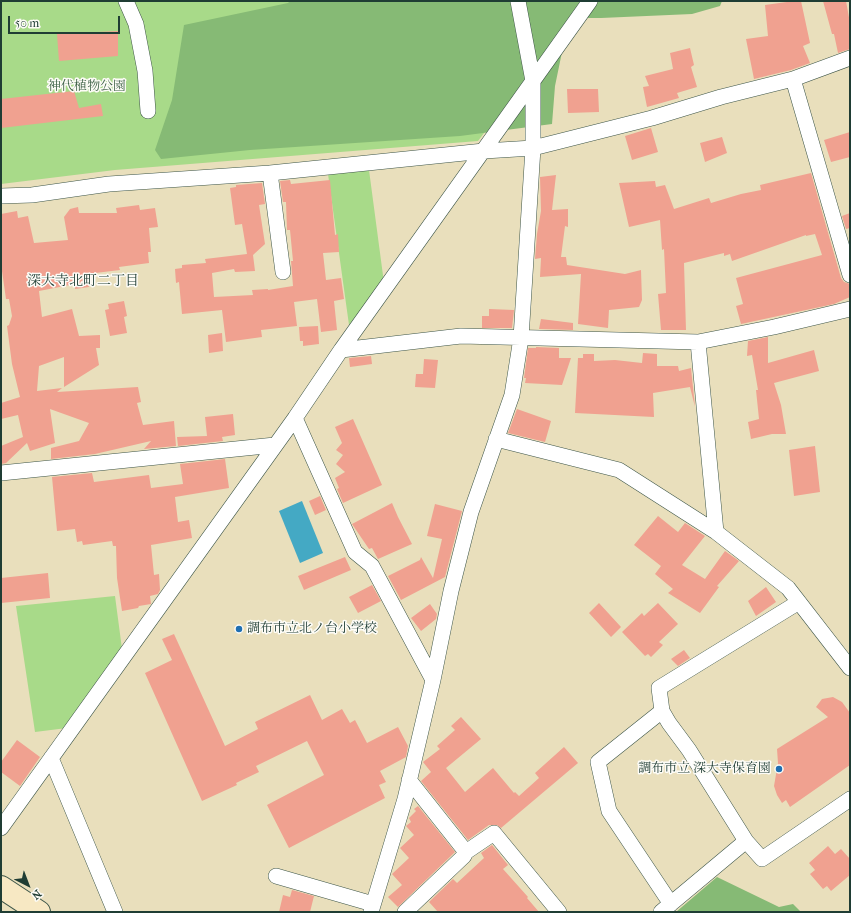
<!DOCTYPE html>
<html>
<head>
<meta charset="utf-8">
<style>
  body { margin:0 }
  #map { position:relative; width:851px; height:913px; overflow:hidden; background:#e9dfbc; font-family:"IM FELL French Canon",serif }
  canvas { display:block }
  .frame { position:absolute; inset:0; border:2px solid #1f3d34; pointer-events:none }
  .north { position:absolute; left:8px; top:865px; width:40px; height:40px; -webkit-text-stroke:3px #fdfcf7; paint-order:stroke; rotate:138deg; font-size:11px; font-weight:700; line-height:16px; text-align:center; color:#1f3d34 }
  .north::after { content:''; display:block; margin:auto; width:14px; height:18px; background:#1f3d34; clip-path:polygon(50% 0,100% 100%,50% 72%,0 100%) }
  .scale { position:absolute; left:8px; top:16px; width:112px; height:18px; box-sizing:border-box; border:2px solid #1f3d34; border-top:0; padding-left:5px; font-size:12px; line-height:14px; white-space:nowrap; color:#1f3d34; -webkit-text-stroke:3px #fdfcf7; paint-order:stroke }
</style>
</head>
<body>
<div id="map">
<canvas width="851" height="913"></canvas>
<div class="frame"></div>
<div class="north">N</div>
<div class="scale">50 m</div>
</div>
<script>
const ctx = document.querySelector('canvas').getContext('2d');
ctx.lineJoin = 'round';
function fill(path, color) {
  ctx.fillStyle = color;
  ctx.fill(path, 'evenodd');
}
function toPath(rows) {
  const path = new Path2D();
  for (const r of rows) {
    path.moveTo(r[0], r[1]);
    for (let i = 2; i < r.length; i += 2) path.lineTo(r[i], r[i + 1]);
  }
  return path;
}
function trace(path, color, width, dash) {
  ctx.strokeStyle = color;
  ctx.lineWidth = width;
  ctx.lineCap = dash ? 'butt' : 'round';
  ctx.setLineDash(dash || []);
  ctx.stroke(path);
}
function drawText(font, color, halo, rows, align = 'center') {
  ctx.font = font + ' "IM FELL French Canon","Noto Serif JP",serif';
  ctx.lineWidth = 3;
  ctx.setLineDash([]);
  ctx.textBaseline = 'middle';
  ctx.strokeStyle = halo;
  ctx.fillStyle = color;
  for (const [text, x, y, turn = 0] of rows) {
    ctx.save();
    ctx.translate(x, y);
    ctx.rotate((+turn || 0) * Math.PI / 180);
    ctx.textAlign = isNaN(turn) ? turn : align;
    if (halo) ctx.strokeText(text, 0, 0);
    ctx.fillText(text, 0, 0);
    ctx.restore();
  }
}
fill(toPath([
  [1,1,508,1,524,80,478,141,115,170,1,184],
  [369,170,384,283,349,325,328,174],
  [115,596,122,649,67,728,35,732,16,606]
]), '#a8da89');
fill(toPath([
  [290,1,722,1,720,6,692,14,601,18,569,18,555,86,552,124,460,136,250,150,161,159,155,150,172,100,184,25,288,3],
  [717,877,779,907,793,904,801,912,676,912]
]), '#86ba75');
fill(toPath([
  [302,501,323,553,300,563,279,511]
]), '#44a9c4');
fill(toPath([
  [794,1,801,1,810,43,803,46,810,63,791,70,754,79,746,39,768,36,765,5],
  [823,1,846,1,850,23,850,49,838,53,834,34,832,34],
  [118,31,118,56,59,61,57,34],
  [690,48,694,65,691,67,697,87,677,93,679,98,647,107,643,87,649,86,645,76,673,69,670,53],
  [567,89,598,89,599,112,568,113],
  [74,91,79,108,101,104,103,116,1,128,1,99],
  [651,128,658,152,632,160,625,136],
  [850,132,850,157,831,162,824,140],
  [722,137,727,153,705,162,700,143],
  [811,173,841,278,844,282,850,284,850,297,834,304,741,324,736,306,743,304,736,278,822,255,815,234,806,236,806,235,732,261,730,254,724,256,724,253,684,263,686,330,661,330,658,294,666,293,664,249,662,250,660,220,629,227,619,183,655,181,656,187,665,185,674,209,709,198,711,203,741,194,761,190,760,185],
  [556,175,552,210,568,209,568,227,565,226,561,257,566,257,567,265,625,274,641,270,642,300,639,307,609,310,608,328,578,324,581,274,540,277,541,258,535,259,537,234,541,211,540,177],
  [290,180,291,184,330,180,335,235,338,234,339,252,323,253,326,280,341,278,344,299,334,301,337,330,321,332,317,299,294,302,297,326,261,330,262,337,226,342,222,310,182,314,179,282,176,283,175,269,182,268,182,265,206,263,205,259,247,254,242,224,235,225,230,188,236,187,236,185,262,183,265,204,259,205,265,244,253,255,255,271,235,272,234,269,212,273,214,297,253,295,252,290,268,289,268,290,293,286,291,261,293,261,290,230,287,230,286,202,283,202,280,181],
  [139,205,140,210,155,208,158,227,149,228,151,252,148,252,149,263,119,267,120,270,87,274,89,287,75,289,75,284,39,291,42,317,72,309,79,336,100,335,100,348,96,348,99,365,64,387,64,357,39,366,37,391,62,388,57,392,138,387,141,402,137,403,143,425,174,421,176,446,144,449,151,441,95,454,51,459,51,448,79,441,89,423,50,409,55,443,30,451,27,443,6,463,1,464,1,446,23,437,18,415,1,419,1,403,20,397,12,364,7,326,9,325,12,316,9,299,6,299,1,264,1,214,17,211,18,218,28,216,34,243,68,240,64,217,70,209,78,207,79,213,117,213,116,208],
  [850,213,850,228,846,229,842,216],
  [124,301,127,316,124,317,127,333,110,336,105,310,109,309,108,304],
  [489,309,514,310,512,328,482,328,482,316,489,316],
  [541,319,573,323,573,330,539,329],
  [318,326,319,344,303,346,303,341,300,341,299,327],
  [222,333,223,351,209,353,208,335],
  [768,337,768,363,814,350,819,371,774,383,781,405,786,434,772,434,751,439,748,422,759,419,756,390,758,390,752,355,747,356,748,341],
  [536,347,559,348,559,358,571,358,562,385,525,383,526,378,524,378,528,348,536,348],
  [643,353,657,354,657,366,678,366,679,371,691,368,695,407,690,387,653,393,654,417,575,413,578,358,583,358,583,354,594,354,594,361,615,360,642,363],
  [371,356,372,364,350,367,349,358],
  [424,359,438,360,435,388,415,387,416,374,423,374],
  [517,409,551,421,545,442,508,433],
  [233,414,235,435,222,437,223,441,178,446,177,437,207,436,205,417],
  [353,419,382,485,343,503,337,489,339,488,335,478,345,472,336,464,343,455,336,450,342,443,335,427],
  [815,446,820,492,794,496,789,450],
  [225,459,229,488,175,497,178,522,189,520,192,538,151,545,154,575,159,574,160,590,158,594,150,596,151,604,139,606,138,608,122,611,117,578,116,546,113,546,112,541,83,545,82,541,77,542,75,529,57,531,52,477,92,473,94,482,149,475,151,488,183,484,180,464],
  [320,496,326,510,315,515,309,501],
  [392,503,398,517,412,544,378,559,372,548,369,549,352,524],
  [435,504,462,511,445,577,401,600,388,576,420,560,421,557,433,578,442,539,427,536],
  [658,516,678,532,685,523,705,536,682,565,705,579,725,551,739,561,717,586,719,587,700,613,668,593,673,589,655,574,661,566,634,545],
  [345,557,351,570,304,590,298,576],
  [48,573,50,598,1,603,1,578],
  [372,585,381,601,358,613,349,597],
  [766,587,776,602,756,616,748,601],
  [599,603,621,627,611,637,589,613],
  [658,603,678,624,659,642,663,645,651,657,648,654,645,656,622,632,642,613,644,616],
  [430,604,437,614,436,619,421,631,411,618],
  [174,634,225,746,258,729,255,722,310,695,322,720,342,709,350,723,355,720,367,743,398,727,408,746,406,757,380,771,386,782,379,785,385,798,289,848,267,805,324,775,307,741,256,766,259,772,236,783,237,785,202,801,145,673,172,660,162,639],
  [684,650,690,658,678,666,671,659],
  [833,697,842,702,850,713,850,765,790,807,786,800,782,803,777,795,774,786,778,763,777,749,828,717,816,707,822,699],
  [461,717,481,739,446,768,465,792,493,768,514,793,515,792,519,796,539,778,535,773,564,747,578,763,501,828,497,825,489,825,468,840,421,781,431,772,423,762,440,749,437,746,455,730,451,726],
  [17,740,40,757,20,786,1,772,1,762],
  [418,806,455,852,398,907,388,897,402,885,392,874,409,858,400,848,414,835,406,826,411,822,409,818,416,811,414,809],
  [492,845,508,865,503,869,528,897,527,898,539,912,438,912,429,902,453,879,457,883,484,858,481,853],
  [828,846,835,854,841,849,850,859,850,875,831,891,827,886,823,889,810,874,815,870,809,863],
  [292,890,314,896,310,912,279,912,283,895,290,897]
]), '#f0a190');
const street = toPath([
  [126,1,136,24,145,71,148,111],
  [793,79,850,58],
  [270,173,283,272],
  [1,196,32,195,109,184,270,173,484,151,533,148,652,118,721,97,793,79,850,275],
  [698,342,716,532],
  [341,350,461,336,698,342,774,327,850,309],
  [295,418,355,552,372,566,433,680],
  [496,439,619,470,716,532,788,588,850,668],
  [1,473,275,445],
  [799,602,659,688,662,711,669,723,689,750,746,841,762,859,850,799],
  [662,711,598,762,609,811,671,904],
  [51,758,115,912],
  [409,780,466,852],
  [1,828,295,418,341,350,590,1],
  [276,876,373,904],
  [371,912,405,799,433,680,451,591,471,512,512,395,521,338,533,148,533,81,518,1],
  [405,912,464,856,466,852,494,833,559,912],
  [661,912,746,841]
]);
const secondary = toPath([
  [1,887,39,912]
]);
trace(street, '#3d5548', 16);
trace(secondary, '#3d5548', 24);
trace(street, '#fff', 15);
trace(secondary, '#f7e8c3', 22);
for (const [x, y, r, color] of [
  [239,629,4,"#1f6fb2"],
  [779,769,4,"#1f6fb2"]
]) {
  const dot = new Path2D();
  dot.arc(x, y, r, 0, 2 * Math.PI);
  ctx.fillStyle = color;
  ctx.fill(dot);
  trace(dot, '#fdfcf7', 1.5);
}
drawText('13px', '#416449', '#fdfcf7', [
  ["神代植物公園",87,87]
]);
drawText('13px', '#1f3d34', '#fdfcf7', [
  ["調布市立北ノ台小学校",247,629],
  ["調布市立 深大寺保育園",771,769,"right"]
], 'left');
drawText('14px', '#1f3d34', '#fdfcf7', [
  ["深大寺北町二丁目",83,282]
]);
</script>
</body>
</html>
